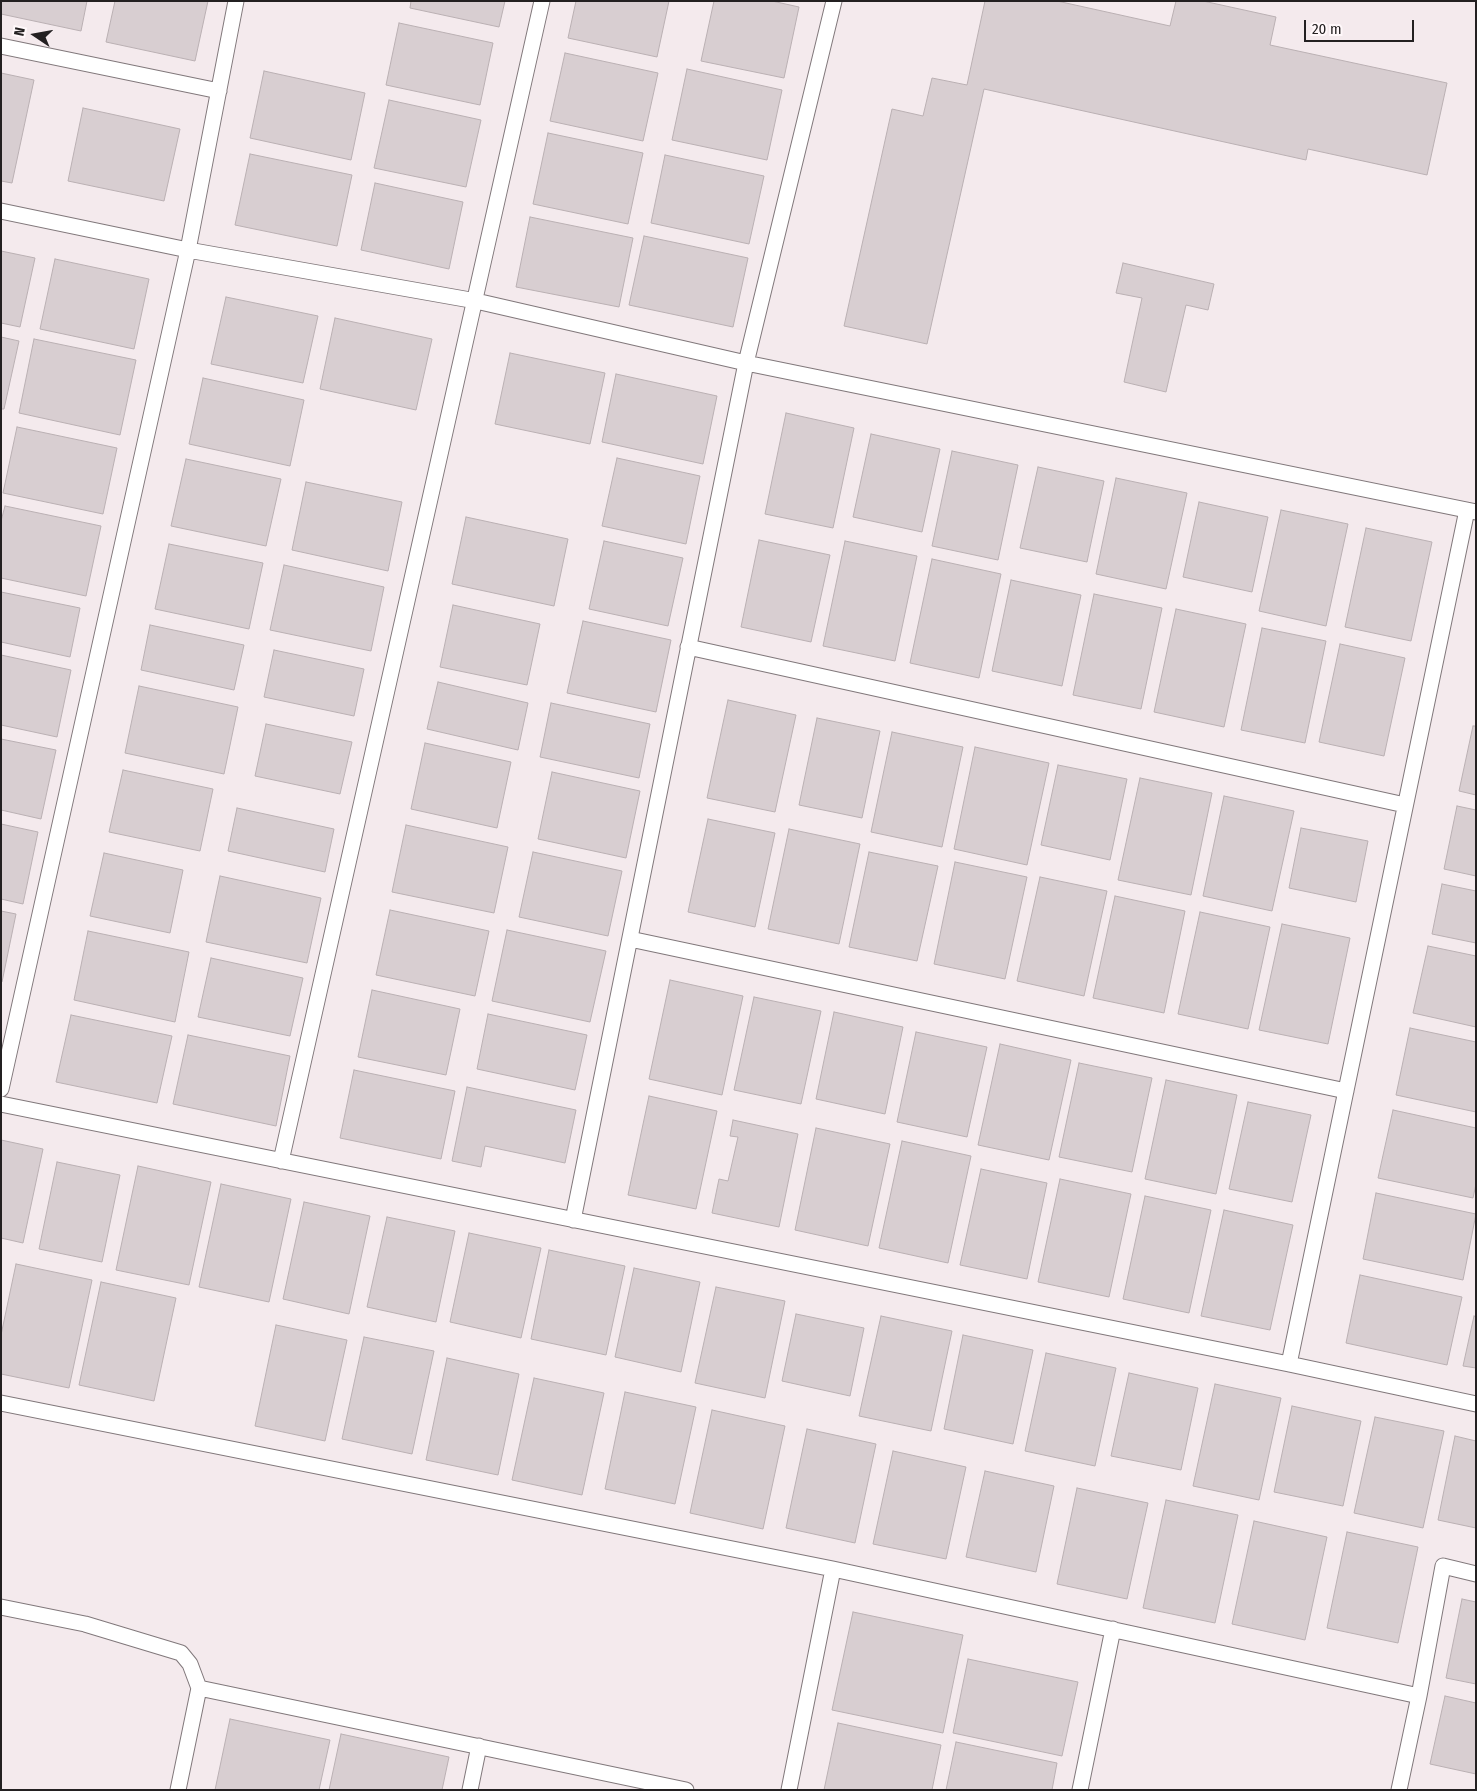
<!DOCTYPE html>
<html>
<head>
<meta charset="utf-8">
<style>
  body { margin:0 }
  #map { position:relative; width:1477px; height:1791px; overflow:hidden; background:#f4eaed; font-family:"Fira Sans Condensed",sans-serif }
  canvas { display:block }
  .frame { position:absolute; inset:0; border:2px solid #232021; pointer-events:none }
  .north { position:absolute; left:10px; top:10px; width:50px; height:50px; -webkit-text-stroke:4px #fff8fa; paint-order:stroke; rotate:282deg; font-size:14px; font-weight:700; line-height:20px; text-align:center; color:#232021 }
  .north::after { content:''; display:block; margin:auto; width:18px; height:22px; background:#232021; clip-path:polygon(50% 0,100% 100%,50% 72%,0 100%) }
  .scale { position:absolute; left:1304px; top:20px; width:110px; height:22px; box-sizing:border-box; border:2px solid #232021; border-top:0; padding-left:6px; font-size:15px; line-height:18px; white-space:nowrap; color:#232021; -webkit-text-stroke:4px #fff8fa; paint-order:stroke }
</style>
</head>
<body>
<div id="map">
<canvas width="1477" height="1791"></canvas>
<div class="frame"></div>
<div class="north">N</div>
<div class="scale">20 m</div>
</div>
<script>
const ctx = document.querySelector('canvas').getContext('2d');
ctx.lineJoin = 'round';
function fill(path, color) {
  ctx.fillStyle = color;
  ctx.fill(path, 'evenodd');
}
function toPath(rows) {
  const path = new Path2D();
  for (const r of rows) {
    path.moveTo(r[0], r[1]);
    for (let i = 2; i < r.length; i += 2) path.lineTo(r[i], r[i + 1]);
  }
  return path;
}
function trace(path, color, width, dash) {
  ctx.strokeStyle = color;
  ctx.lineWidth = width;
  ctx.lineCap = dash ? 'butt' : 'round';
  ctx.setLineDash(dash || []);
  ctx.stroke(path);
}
const building = toPath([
  [1,1,87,1,81,31,1,14,1,1],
  [115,1,208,1,195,61,106,42,115,1],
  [411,1,505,1,499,27,410,8,411,1],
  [576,1,669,1,657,57,568,38,576,1],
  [714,1,772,1,799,7,784,78,701,61,714,1],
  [985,1,1057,1,1170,26,1176,1,1203,1,1276,17,1270,45,1447,83,1427,175,1308,149,1306,160,984,89,927,344,844,326,892,109,923,116,932,78,967,85,985,1],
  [399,23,493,43,480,105,386,85,399,23],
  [565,53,658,73,643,141,550,121,565,53],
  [687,69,782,90,767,160,672,140,687,69],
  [264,71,365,93,351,160,250,138,264,71],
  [1,73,34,80,12,183,1,181,1,73],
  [389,100,481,120,466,187,374,168,389,100],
  [83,108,180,129,164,201,68,181,83,108],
  [548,133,643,153,628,224,533,204,548,133],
  [250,154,352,175,337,246,235,225,250,154],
  [665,155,764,176,749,244,651,223,665,155],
  [375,183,463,202,449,269,361,250,375,183],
  [530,217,633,238,619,307,516,287,530,217],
  [644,236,748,258,733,327,629,305,644,236],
  [1,251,35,258,20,327,1,323,1,251],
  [55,259,149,279,134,349,40,329,55,259],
  [1123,263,1214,284,1208,310,1186,305,1166,392,1124,382,1142,298,1116,293,1123,263],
  [226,297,318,316,303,383,211,364,226,297],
  [335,318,432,339,416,410,320,389,335,318],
  [1,337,19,341,4,409,1,409,1,337],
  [34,339,136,360,120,435,19,413,34,339],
  [510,353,605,373,590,444,495,424,510,353],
  [616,374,717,396,703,464,602,442,616,374],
  [203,378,304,400,290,466,189,444,203,378],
  [786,413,854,428,833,528,765,514,786,413],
  [17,427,117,448,103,514,3,493,17,427],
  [871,434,940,449,922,532,853,517,871,434],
  [952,451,1018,465,998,560,932,546,952,451],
  [617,458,700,476,686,544,602,526,617,458],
  [186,459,281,479,266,546,171,526,186,459],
  [1038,467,1104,481,1087,562,1020,548,1038,467],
  [1116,478,1187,493,1166,589,1096,574,1116,478],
  [306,482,402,502,388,571,292,550,306,482],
  [1199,502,1268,517,1252,592,1183,577,1199,502],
  [5,506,101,526,86,596,1,578,1,521,5,506],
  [1281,510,1348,524,1326,626,1259,611,1281,510],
  [466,517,568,539,554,606,452,584,466,517],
  [1366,528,1432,542,1411,641,1345,627,1366,528],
  [759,540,830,555,811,642,741,627,759,540],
  [604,541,683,558,668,626,589,609,604,541],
  [845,541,917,556,895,661,823,646,845,541],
  [169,544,263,563,249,629,155,609,169,544],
  [932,559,1001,574,979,678,910,663,932,559],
  [284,565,384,587,371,651,270,630,284,565],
  [1011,580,1081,595,1062,686,992,671,1011,580],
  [1,592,80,608,70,657,1,642,1,592],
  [1094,594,1162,608,1141,709,1073,695,1094,594],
  [453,605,540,624,527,685,440,667,453,605],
  [1176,609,1246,624,1224,727,1154,712,1176,609],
  [583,621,671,640,656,712,567,693,583,621],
  [150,625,244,645,234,690,141,670,150,625],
  [1262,628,1326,641,1305,743,1241,730,1262,628],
  [1340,644,1405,658,1384,756,1319,742,1340,644],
  [274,650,364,669,354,716,264,697,274,650],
  [1,655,71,670,57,737,1,725,1,655],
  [438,682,528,703,518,750,427,729,438,682],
  [139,686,238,707,224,774,125,753,139,686],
  [728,700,796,715,775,812,707,798,728,700],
  [551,703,650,724,639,778,540,757,551,703],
  [817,718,880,731,862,818,799,805,817,718],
  [266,724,352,742,340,794,255,776,266,724],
  [1473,726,1476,726,1476,795,1459,791,1473,726],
  [892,732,963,747,942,847,871,832,892,732],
  [1,739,56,750,41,819,1,810,1,739],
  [425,743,511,762,497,828,411,809,425,743],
  [975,747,1049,763,1027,865,954,849,975,747],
  [1058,765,1127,779,1110,860,1041,845,1058,765],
  [123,770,213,789,200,851,109,832,123,770],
  [552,772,640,791,626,858,538,839,552,772],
  [1140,778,1212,793,1191,895,1118,880,1140,778],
  [1224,796,1294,811,1272,911,1203,896,1224,796],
  [1457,806,1476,810,1476,876,1444,869,1457,806],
  [237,808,334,829,325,872,228,851,237,808],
  [708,819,775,833,755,927,688,912,708,819],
  [1,824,38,832,23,904,1,899,1,824],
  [406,825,508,847,494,913,392,892,406,825],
  [1301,828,1368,841,1356,902,1289,888,1301,828],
  [789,829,860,844,839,944,768,929,789,829],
  [533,852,622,871,608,936,519,917,533,852],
  [869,852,938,866,917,961,849,947,869,852],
  [104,853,183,870,170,933,90,916,104,853],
  [955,862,1027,877,1005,979,934,964,955,862],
  [220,876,321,898,307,963,206,942,220,876],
  [1040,877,1107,891,1084,996,1017,981,1040,877],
  [1442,884,1476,891,1476,943,1432,934,1442,884],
  [1115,896,1185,911,1164,1013,1093,998,1115,896],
  [390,910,489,931,475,996,376,975,390,910],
  [1,911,16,914,2,982,1,982,1,911],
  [1200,912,1270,927,1248,1029,1178,1014,1200,912],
  [1282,924,1350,938,1328,1044,1259,1030,1282,924],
  [507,930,606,951,590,1022,492,1001,507,930],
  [88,931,189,952,175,1022,74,1000,88,931],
  [1428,946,1476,956,1476,1027,1413,1013,1428,946],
  [211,958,303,978,290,1036,198,1017,211,958],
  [670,980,743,996,722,1095,649,1079,670,980],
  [372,990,460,1009,446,1075,358,1057,372,990],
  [754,997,821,1011,801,1104,734,1090,754,997],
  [834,1012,903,1027,885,1114,816,1099,834,1012],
  [488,1014,587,1035,575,1090,477,1069,488,1014],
  [71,1015,172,1036,157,1103,56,1082,71,1015],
  [1410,1028,1476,1042,1476,1112,1396,1095,1410,1028],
  [916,1032,987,1047,967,1137,897,1122,916,1032],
  [188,1035,290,1056,276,1126,173,1104,188,1035],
  [1000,1044,1071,1060,1049,1160,978,1145,1000,1044],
  [1079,1063,1152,1078,1132,1172,1059,1157,1079,1063],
  [354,1070,455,1091,441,1159,340,1138,354,1070],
  [1166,1080,1237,1095,1216,1194,1145,1179,1166,1080],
  [467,1087,576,1110,565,1163,485,1146,481,1167,452,1161,467,1087],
  [649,1096,717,1111,696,1209,628,1195,649,1096],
  [1248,1102,1311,1115,1292,1202,1229,1189,1248,1102],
  [1393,1110,1476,1128,1476,1184,1473,1198,1378,1178,1393,1110],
  [733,1120,798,1134,779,1227,712,1213,719,1179,728,1181,738,1137,730,1136,733,1120],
  [816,1128,890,1144,868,1246,795,1230,816,1128],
  [1,1140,43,1149,23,1243,1,1238,1,1140],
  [902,1141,971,1156,948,1263,879,1248,902,1141],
  [57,1162,120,1175,102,1262,39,1249,57,1162],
  [138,1166,211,1182,189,1285,116,1270,138,1166],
  [981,1169,1047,1183,1027,1279,960,1265,981,1169],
  [1060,1179,1131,1194,1109,1297,1038,1282,1060,1179],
  [221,1184,291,1199,269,1302,199,1287,221,1184],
  [1376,1193,1476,1214,1463,1280,1363,1259,1376,1193],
  [1145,1196,1211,1210,1189,1313,1123,1299,1145,1196],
  [304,1202,370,1216,349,1314,283,1299,304,1202],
  [1224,1210,1293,1225,1270,1330,1201,1316,1224,1210],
  [387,1217,455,1231,436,1322,367,1307,387,1217],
  [469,1233,541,1248,521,1338,450,1322,469,1233],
  [549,1250,625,1266,606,1355,531,1339,549,1250],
  [16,1264,92,1280,69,1388,1,1374,1,1335,16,1264],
  [634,1268,700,1282,681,1372,615,1357,634,1268],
  [1360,1275,1462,1297,1447,1365,1346,1343,1360,1275],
  [101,1282,176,1298,154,1401,79,1385,101,1282],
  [716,1287,785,1301,765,1398,695,1383,716,1287],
  [796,1314,864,1328,850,1396,782,1381,796,1314],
  [881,1316,952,1331,931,1431,859,1416,881,1316],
  [1474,1316,1476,1317,1476,1368,1463,1366,1474,1316],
  [276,1325,347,1340,325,1441,255,1426,276,1325],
  [963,1335,1033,1350,1013,1444,944,1429,963,1335],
  [364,1337,434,1351,412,1454,342,1439,364,1337],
  [1046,1353,1116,1368,1095,1466,1025,1451,1046,1353],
  [447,1358,519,1374,498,1475,426,1460,447,1358],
  [1129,1373,1198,1388,1181,1470,1111,1456,1129,1373],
  [534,1378,604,1393,582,1495,512,1480,534,1378],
  [1215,1384,1281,1398,1259,1500,1193,1486,1215,1384],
  [625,1392,696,1407,675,1504,605,1489,625,1392],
  [1292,1406,1361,1421,1343,1506,1274,1492,1292,1406],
  [712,1410,785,1426,763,1529,690,1513,712,1410],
  [1375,1417,1444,1431,1423,1528,1354,1513,1375,1417],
  [807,1429,876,1444,855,1543,786,1528,807,1429],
  [1455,1436,1476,1441,1476,1528,1438,1520,1455,1436],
  [893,1451,966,1467,946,1559,873,1544,893,1451],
  [985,1471,1054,1486,1036,1572,966,1557,985,1471],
  [1077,1488,1148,1503,1127,1599,1057,1584,1077,1488],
  [1166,1500,1238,1515,1215,1623,1143,1608,1166,1500],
  [1254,1521,1327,1537,1305,1640,1232,1624,1254,1521],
  [1347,1532,1418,1547,1398,1643,1327,1628,1347,1532],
  [1462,1599,1476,1602,1476,1684,1446,1678,1462,1599],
  [853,1612,963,1635,943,1733,832,1710,853,1612],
  [968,1659,1078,1682,1062,1756,953,1733,968,1659],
  [1445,1696,1476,1703,1476,1774,1430,1764,1445,1696],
  [230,1719,330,1740,319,1790,215,1790,230,1719],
  [838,1723,941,1745,932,1790,824,1790,838,1723],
  [341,1734,449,1757,442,1790,329,1790,341,1734],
  [956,1742,1057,1763,1052,1790,946,1790,956,1742]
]);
fill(building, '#d8ced1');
trace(building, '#bab0b3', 1);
const service = toPath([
  [1,46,219,91],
  [1,211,188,250,476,301,746,363,1476,512],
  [688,647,1405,805],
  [630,939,1346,1091],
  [1,1089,188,250,236,1],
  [1,1104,1289,1364,1476,1404],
  [281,1161,542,1],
  [573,1220,746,363,834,1],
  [1289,1364,1467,510],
  [1,1403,833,1569,1419,1696,1443,1566,1476,1574],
  [1,1607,85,1624,181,1653,190,1664,199,1688],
  [178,1790,199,1688,686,1790],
  [470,1790,479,1746],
  [789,1790,833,1569],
  [1080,1790,1113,1629],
  [1399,1790,1419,1696]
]);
trace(service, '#81787b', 17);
trace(service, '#fff', 15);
</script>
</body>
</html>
